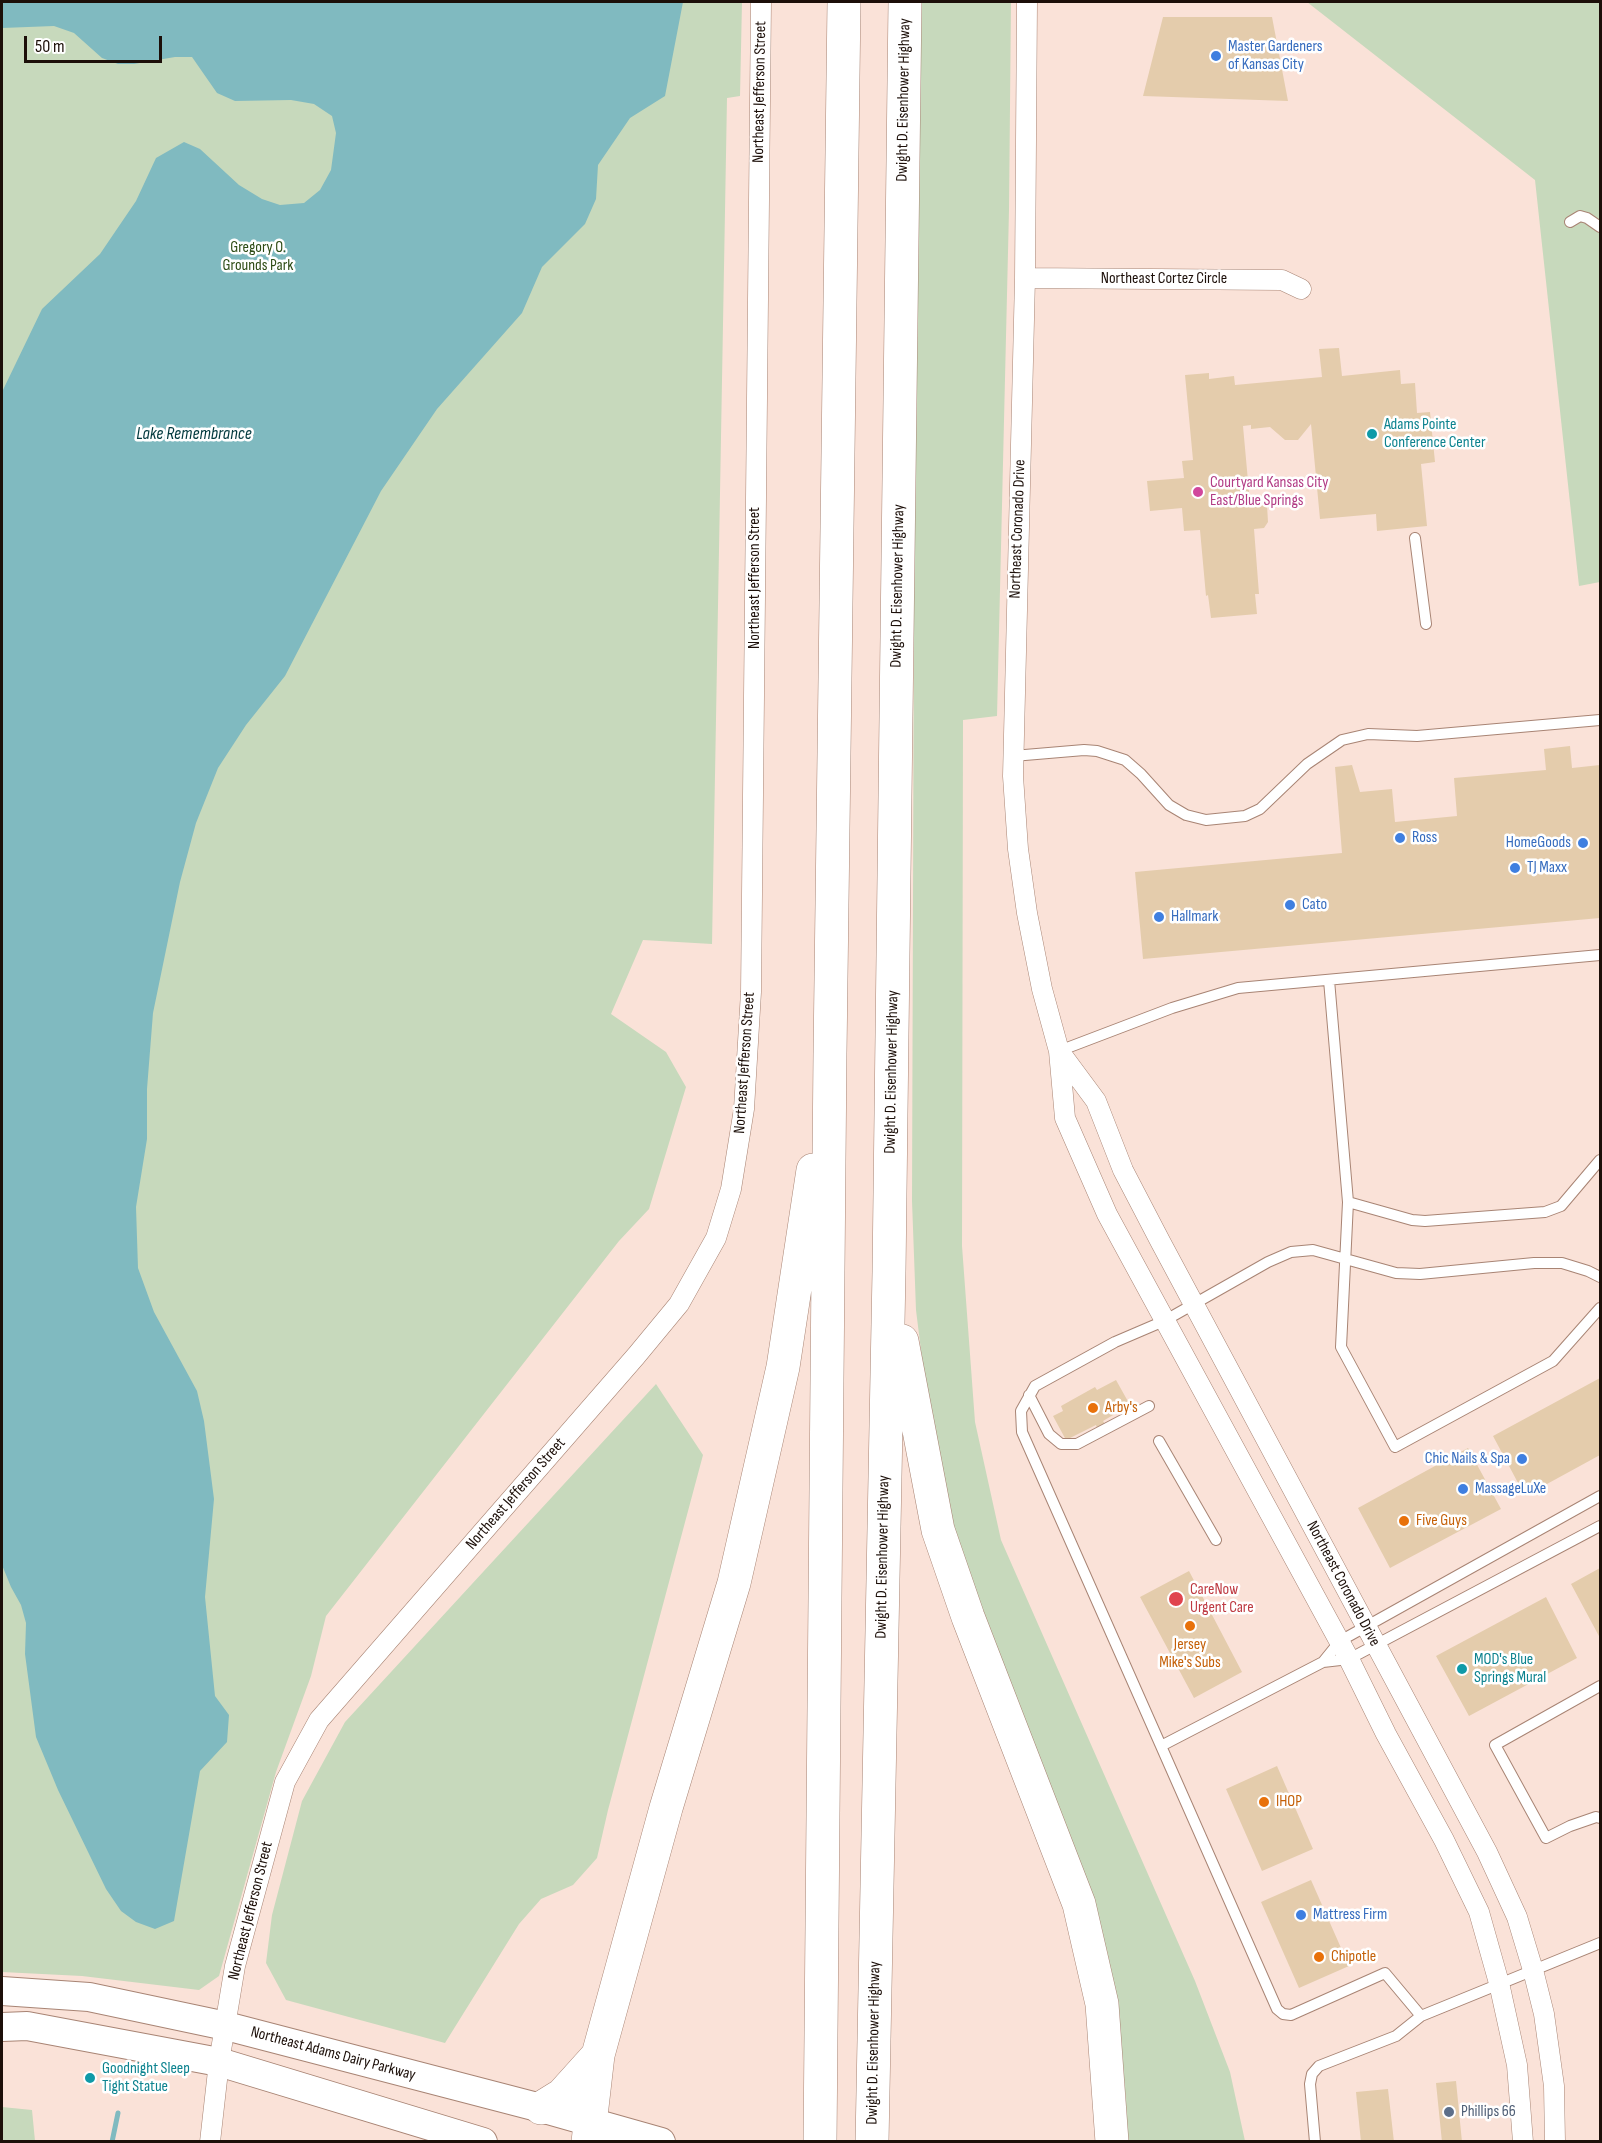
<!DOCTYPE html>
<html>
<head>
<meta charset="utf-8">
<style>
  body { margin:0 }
  #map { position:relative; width:1602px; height:2143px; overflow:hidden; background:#fae2d8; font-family:"Sofia Sans Condensed",sans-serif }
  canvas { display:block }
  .frame { position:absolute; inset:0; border:3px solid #1c0f09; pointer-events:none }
  .scale { position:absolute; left:24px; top:36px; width:138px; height:27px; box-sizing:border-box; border:3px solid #1c0f09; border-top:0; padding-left:8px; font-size:18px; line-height:21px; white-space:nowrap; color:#1c0f09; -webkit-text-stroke:4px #fff; paint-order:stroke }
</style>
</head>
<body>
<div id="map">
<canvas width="1602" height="2143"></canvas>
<div class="frame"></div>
<div class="scale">50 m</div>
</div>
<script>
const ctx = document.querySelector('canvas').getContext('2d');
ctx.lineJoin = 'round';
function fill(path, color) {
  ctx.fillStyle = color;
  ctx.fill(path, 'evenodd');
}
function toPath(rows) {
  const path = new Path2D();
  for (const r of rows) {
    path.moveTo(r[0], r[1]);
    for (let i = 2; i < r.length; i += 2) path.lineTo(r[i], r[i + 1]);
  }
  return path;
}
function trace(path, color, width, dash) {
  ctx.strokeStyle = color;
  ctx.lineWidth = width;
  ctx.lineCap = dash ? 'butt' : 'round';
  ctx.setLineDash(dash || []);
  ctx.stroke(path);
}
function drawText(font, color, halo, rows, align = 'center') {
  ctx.font = font + ' "Sofia Sans Condensed",sans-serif';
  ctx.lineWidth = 5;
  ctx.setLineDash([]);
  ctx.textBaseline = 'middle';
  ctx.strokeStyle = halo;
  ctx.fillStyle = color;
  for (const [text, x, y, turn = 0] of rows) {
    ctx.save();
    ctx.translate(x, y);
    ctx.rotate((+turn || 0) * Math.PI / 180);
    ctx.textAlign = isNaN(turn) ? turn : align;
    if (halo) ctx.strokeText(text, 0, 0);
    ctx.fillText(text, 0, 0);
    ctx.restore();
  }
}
fill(toPath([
  [2,2,742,2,740,96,727,98,712,944,643,940,611,1014,666,1052,686,1087,649,1209,619,1241,326,1616,311,1676,276,1772,219,1976,199,1990,82,1976,2,1972],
  [921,2,1011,2,1009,210,997,716,963,720,962,1246,975,1422,1001,1540,1195,1981,1230,2072,1245,2141,1127,2141,1126,2101,1117,2009,1107,1951,1088,1889,979,1613,948,1512,931,1431,916,1310,912,1201,914,598],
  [1307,2,1600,2,1600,582,1579,586,1535,180],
  [656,1384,703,1455,608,1810,597,1858,573,1885,541,1899,519,1924,445,2043,286,2000,266,1963,272,1915,302,1801,345,1722],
  [2,2107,32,2110,35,2141,2,2141]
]), '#c7d9bc');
fill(toPath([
  [2,2,683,2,665,96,630,118,598,165,596,199,585,224,542,267,522,313,437,409,381,491,285,676,246,725,218,768,196,823,180,882,153,1013,147,1089,147,1139,136,1207,138,1268,154,1312,197,1391,204,1421,214,1499,205,1597,215,1696,229,1715,227,1742,200,1771,174,1921,155,1929,136,1922,121,1911,106,1889,58,1790,36,1737,25,1654,26,1623,21,1605,11,1587,2,1565,2,392,42,309,100,254,136,201,156,158,184,142,200,149,239,185,262,199,280,205,304,203,320,190,331,170,336,133,332,116,314,104,291,100,235,101,217,93,192,57,175,57,134,64,118,64,102,58,74,33,54,26,2,28]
]), '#80bac0');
trace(toPath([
  [112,2142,118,2113]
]), '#80bac0', 5);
fill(toPath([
  [1163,17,1272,17,1288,101,1143,96],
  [1339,348,1342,376,1400,370,1401,384,1415,383,1417,413,1430,412,1435,462,1421,464,1427,526,1377,531,1376,514,1320,519,1311,424,1298,440,1285,440,1270,427,1251,429,1251,425,1243,426,1250,503,1261,502,1267,505,1268,522,1264,528,1254,529,1259,594,1255,594,1257,614,1211,618,1208,595,1206,596,1200,530,1184,531,1182,508,1150,511,1147,481,1184,478,1182,461,1193,460,1185,375,1209,373,1209,379,1234,376,1235,385,1322,377,1319,349],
  [1570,746,1572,768,1600,765,1600,918,1143,959,1135,872,1342,853,1335,767,1352,765,1360,792,1392,789,1395,822,1457,816,1454,778,1546,770,1544,749],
  [1600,1378,1600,1455,1525,1496,1493,1436],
  [1116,1380,1130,1405,1103,1421,1105,1424,1097,1428,1096,1425,1066,1440,1053,1416,1063,1411,1061,1406,1095,1387,1097,1390],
  [1468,1448,1501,1509,1390,1568,1358,1508],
  [1600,1568,1600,1638,1571,1584],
  [1189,1571,1242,1672,1194,1698,1140,1597],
  [1546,1597,1577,1658,1469,1716,1436,1656],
  [1277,1766,1313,1849,1262,1871,1226,1789],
  [1311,1880,1349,1966,1299,1988,1261,1902],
  [1456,2081,1462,2142,1442,2142,1436,2083],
  [1388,2089,1394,2142,1361,2142,1356,2092]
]), '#e4ccac');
const service = toPath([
  [1570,222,1580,216,1587,218,1600,227],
  [1415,538,1426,624],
  [1013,756,1084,750,1097,751,1125,760,1141,774,1169,805,1186,815,1206,820,1245,816,1260,809,1307,764,1342,740,1368,734,1417,736,1600,720],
  [1329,980,1348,1202,1341,1347,1395,1447,1553,1361,1600,1308],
  [1059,1051,1172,1008,1238,988,1600,955],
  [1348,1202,1412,1220,1425,1221,1545,1212,1561,1206,1600,1160],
  [1029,1395,1049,1434,1061,1444,1077,1444,1149,1406],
  [1159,1441,1216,1540],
  [1323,1662,1340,1641,1600,1496],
  [1600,1686,1495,1745,1546,1838,1570,1826,1596,1817,1600,1818],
  [1161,1746,1022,1432,1021,1411,1035,1386,1115,1342,1164,1321,1268,1262,1291,1252,1313,1250,1396,1273,1420,1274,1534,1263,1562,1263,1588,1271,1600,1277],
  [1421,2016,1385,1973,1291,2015,1283,2014,1277,2009,1161,1746,1323,1662,1349,1659,1600,1526],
  [1315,2142,1310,2084,1312,2074,1319,2066,1396,2036,1421,2016,1600,1943]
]);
const minor = toPath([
  [1027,2,1025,278,1013,776,1018,849,1027,913,1042,989,1059,1051,1065,1118,1107,1214,1349,1659,1386,1734,1444,1840,1479,1912,1499,1983,1517,2065,1523,2142],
  [1025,278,1282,280,1301,289],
  [1059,1051,1096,1101,1123,1170,1160,1241,1487,1852,1517,1917,1533,1970,1544,2014,1554,2086,1555,2142],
  [210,2142,219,2062,235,1966,285,1782,319,1720,636,1356,679,1304,716,1238,731,1189,744,1109,751,992,761,2]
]);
const secondary = toPath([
  [2,1991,89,1997,226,2026,541,2108,661,2142],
  [2,2027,27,2026,219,2062,483,2142]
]);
const motorway = toPath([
  [902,1341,938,1530,968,1617,1079,1904,1102,2004,1112,2142],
  [541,2108,562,2095,598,2055],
  [588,2142,598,2055,666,1808,734,1583,783,1367,813,1170],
  [820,2142,830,1053,844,2],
  [872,2142,889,1272,905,2]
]);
trace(service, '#a88474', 12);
trace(minor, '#a88474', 21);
trace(secondary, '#a88474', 30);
trace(motorway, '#a88474', 34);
trace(service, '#fff', 10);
trace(minor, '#fff', 20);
trace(secondary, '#fff', 28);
trace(motorway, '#fff', 33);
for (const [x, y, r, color] of [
  [1216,56,6,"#3f7fe0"],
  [1372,434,6,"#0f9aa8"],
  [1198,492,6,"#d1479c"],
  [1400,838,6,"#3f7fe0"],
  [1583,843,6,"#3f7fe0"],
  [1515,868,6,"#3f7fe0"],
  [1290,905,6,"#3f7fe0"],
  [1159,917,6,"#3f7fe0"],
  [1093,1408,6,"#e8710a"],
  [1522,1459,6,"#3f7fe0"],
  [1463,1489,6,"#3f7fe0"],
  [1404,1521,6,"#e8710a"],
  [1176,1599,8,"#e0444e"],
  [1190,1626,6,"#e8710a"],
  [1462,1669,6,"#0f9aa8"],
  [1264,1802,6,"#e8710a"],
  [1301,1915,6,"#3f7fe0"],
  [1319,1957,6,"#e8710a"],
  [90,2078,6,"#0f9aa8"],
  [1449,2112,6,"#5c6f8a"]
]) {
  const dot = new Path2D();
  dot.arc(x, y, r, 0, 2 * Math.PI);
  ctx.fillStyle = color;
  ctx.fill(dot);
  trace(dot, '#fff', 2);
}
drawText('16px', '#366cbe', '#fff', [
  ["Master Gardeners",1228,47],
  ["of Kansas City",1228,65],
  ["Ross",1412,838],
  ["HomeGoods",1571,843,"right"],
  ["TJ Maxx",1527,868],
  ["Cato",1302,905],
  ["Hallmark",1171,917],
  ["Chic Nails & Spa",1510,1459,"right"],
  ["MassageLuXe",1475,1489],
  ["Mattress Firm",1313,1915]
], 'left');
drawText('16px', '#1c0f09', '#fff', [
  ["Northeast Jefferson Street",760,92,-89],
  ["Dwight D. Eisenhower Highway",904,100,-89],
  ["Northeast Cortez Circle",1164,279],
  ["Northeast Coronado Drive",1018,529,-88],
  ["Northeast Jefferson Street",755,578,-90],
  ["Dwight D. Eisenhower Highway",898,586,-89],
  ["Northeast Jefferson Street",745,1063,-86],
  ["Dwight D. Eisenhower Highway",892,1072,-89],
  ["Northeast Jefferson Street",516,1494,-49],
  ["Dwight D. Eisenhower Highway",883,1557,-89],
  ["Northeast Coronado Drive",1343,1584,62],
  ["Northeast Jefferson Street",251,1911,-76],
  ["Dwight D. Eisenhower Highway",874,2043,-89],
  ["Northeast Adams Dairy Parkway",333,2054,15]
]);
drawText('16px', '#2d4b14', '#fff', [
  ["Gregory O.",258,248],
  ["Grounds Park",258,266]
]);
drawText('16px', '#0d838f', '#fff', [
  ["Adams Pointe",1384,425],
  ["Conference Center",1384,443],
  ["MOD's Blue",1474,1660],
  ["Springs Mural",1474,1678],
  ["Goodnight Sleep",102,2069],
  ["Tight Statue",102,2087]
], 'left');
drawText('16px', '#b23c85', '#fff', [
  ["Courtyard Kansas City",1210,483],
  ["East/Blue Springs",1210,501]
], 'left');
drawText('16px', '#c56008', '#fff', [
  ["Arby's",1105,1408],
  ["Five Guys",1416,1521],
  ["Jersey",1190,1645,"center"],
  ["Mike's Subs",1190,1663,"center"],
  ["IHOP",1276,1802],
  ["Chipotle",1331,1957]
], 'left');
drawText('16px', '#be3a42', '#fff', [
  ["CareNow",1190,1590],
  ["Urgent Care",1190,1608]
], 'left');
drawText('16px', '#4e5e75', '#fff', [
  ["Phillips 66",1461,2112]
], 'left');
drawText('italic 18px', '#00383d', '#fff', [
  ["Lake Remembrance",194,434]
]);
</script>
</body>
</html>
